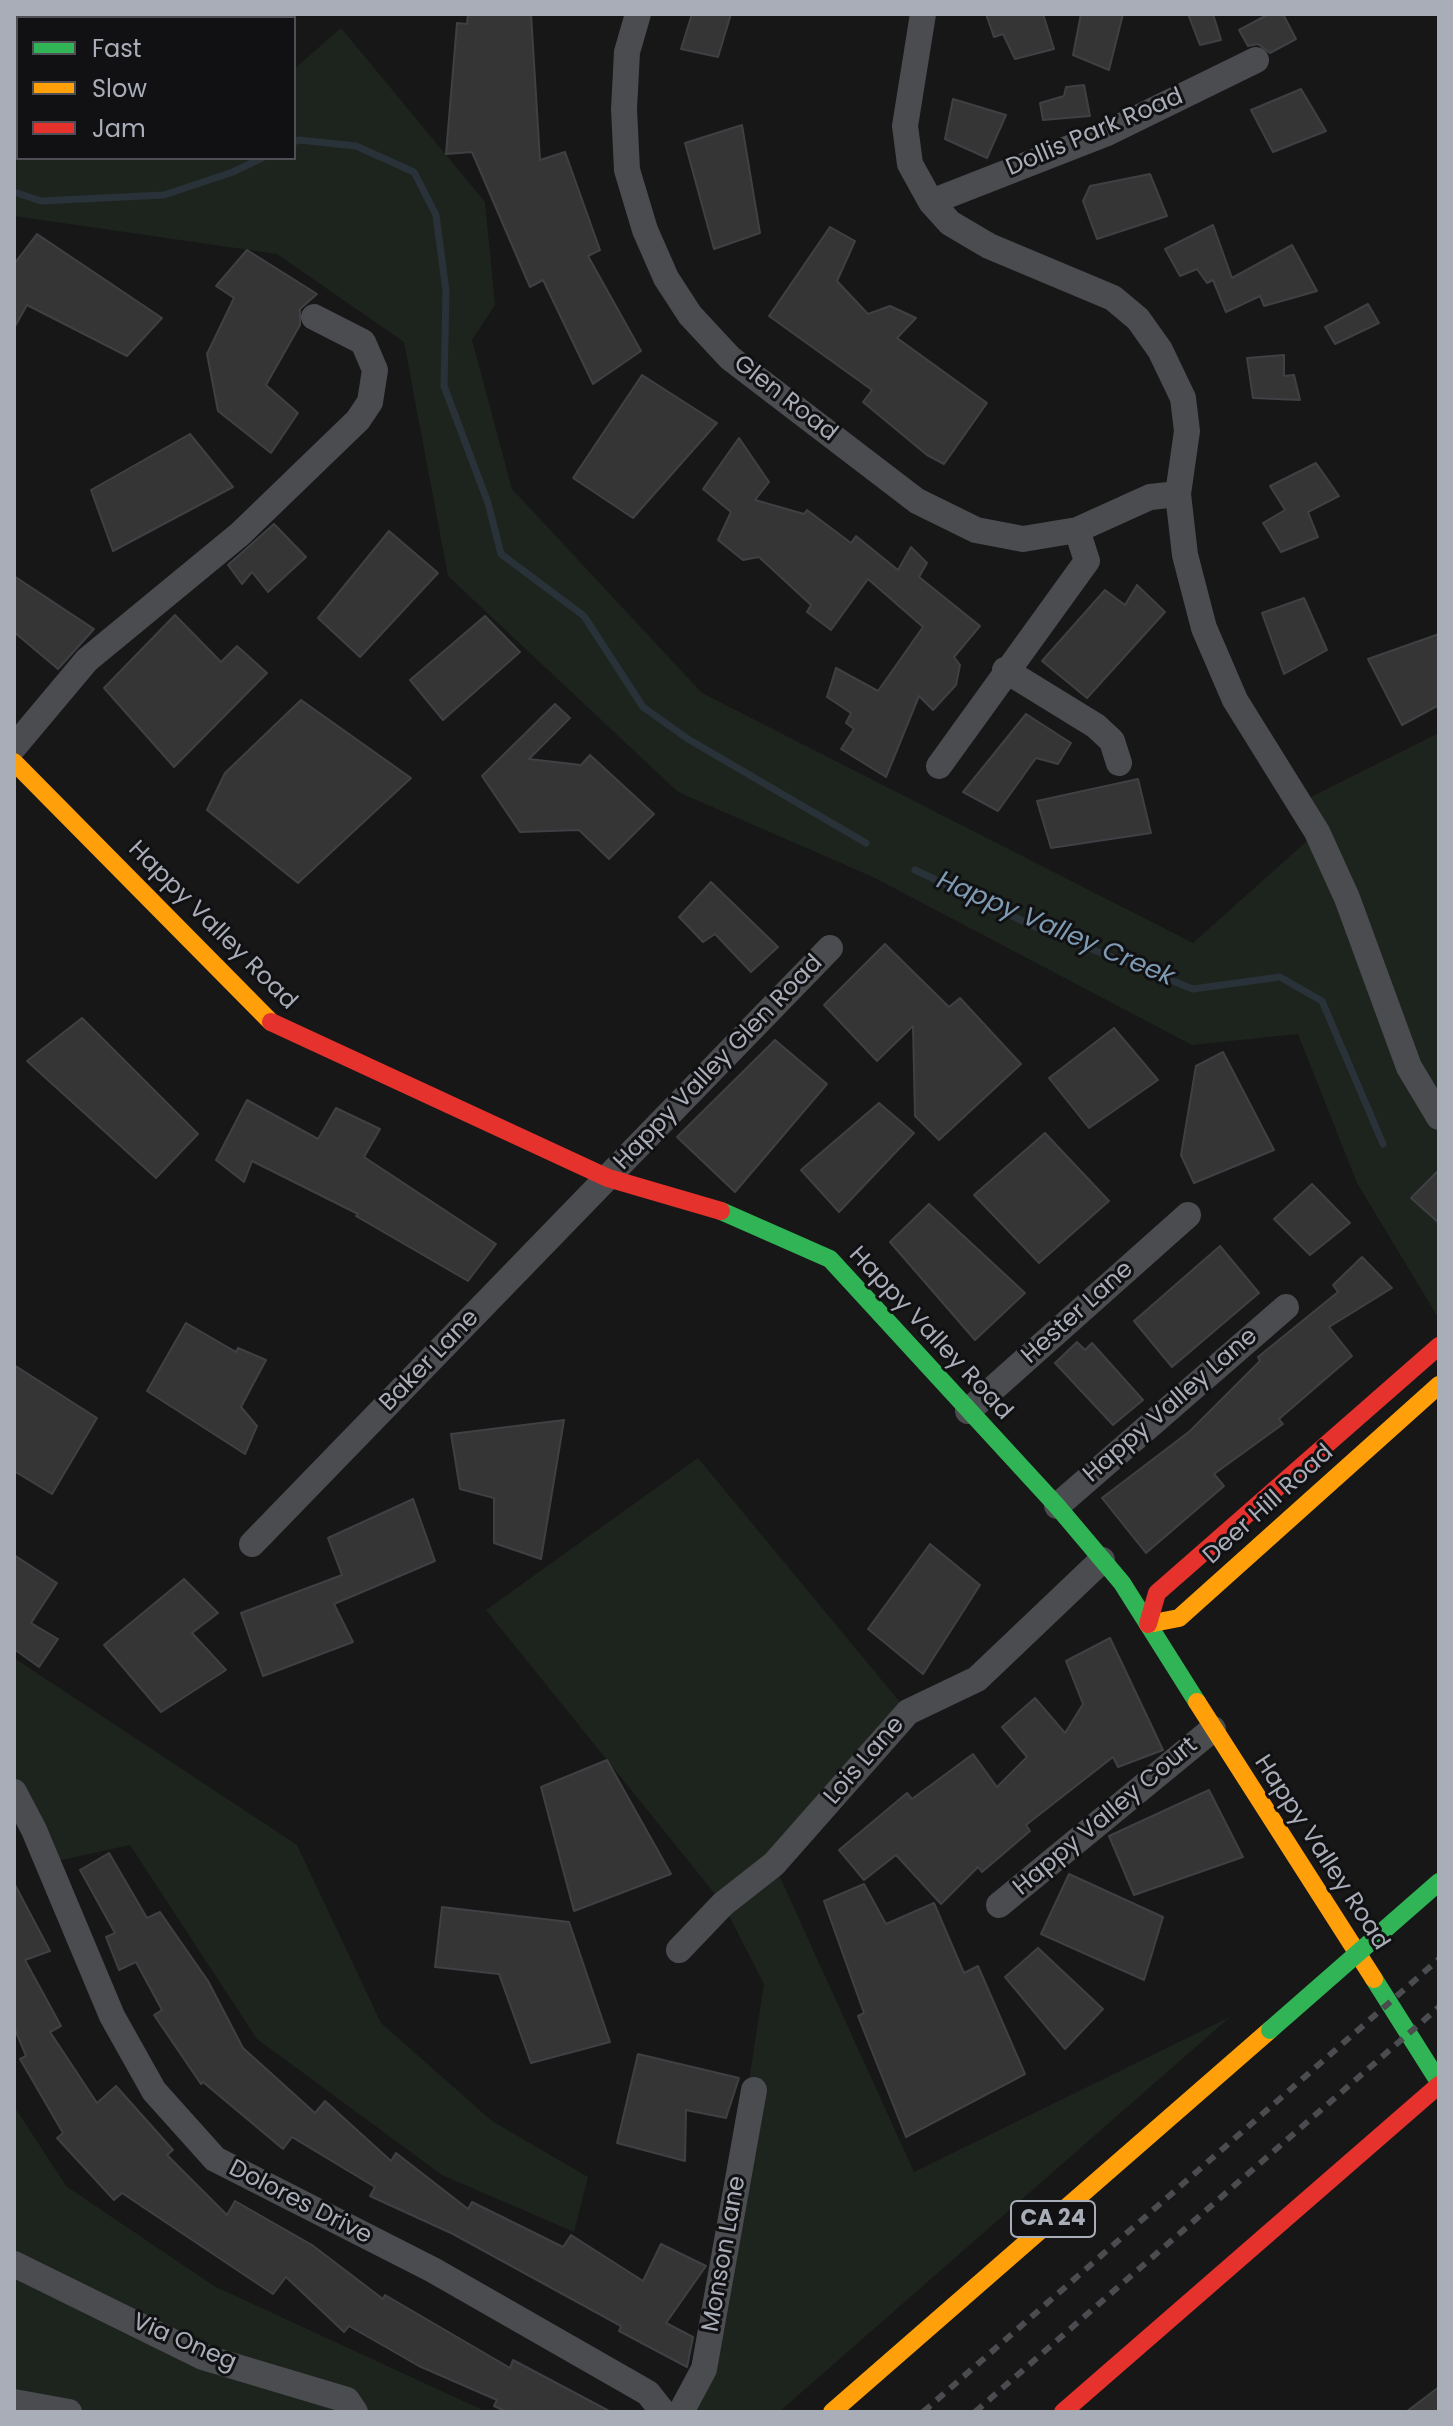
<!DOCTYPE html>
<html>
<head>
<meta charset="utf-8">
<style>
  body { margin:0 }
  #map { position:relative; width:1453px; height:2426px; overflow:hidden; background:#171717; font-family:Poppins,sans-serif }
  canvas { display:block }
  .frame { position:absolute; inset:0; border:16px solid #a8adb8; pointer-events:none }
  .legend { position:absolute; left:16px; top:16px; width:280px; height:144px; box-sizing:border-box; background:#111113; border:2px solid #4d4f55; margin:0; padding:10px 14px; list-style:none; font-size:24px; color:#a8adb8 }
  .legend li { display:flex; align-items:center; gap:16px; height:40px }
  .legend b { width:40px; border:2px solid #4d4f55 }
</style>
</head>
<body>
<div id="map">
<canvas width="1453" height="2426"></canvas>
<div class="frame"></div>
<ul class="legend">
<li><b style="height:10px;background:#30b455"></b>Fast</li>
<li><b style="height:10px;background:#ff9f0a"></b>Slow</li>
<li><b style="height:10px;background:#e5322d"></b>Jam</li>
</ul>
</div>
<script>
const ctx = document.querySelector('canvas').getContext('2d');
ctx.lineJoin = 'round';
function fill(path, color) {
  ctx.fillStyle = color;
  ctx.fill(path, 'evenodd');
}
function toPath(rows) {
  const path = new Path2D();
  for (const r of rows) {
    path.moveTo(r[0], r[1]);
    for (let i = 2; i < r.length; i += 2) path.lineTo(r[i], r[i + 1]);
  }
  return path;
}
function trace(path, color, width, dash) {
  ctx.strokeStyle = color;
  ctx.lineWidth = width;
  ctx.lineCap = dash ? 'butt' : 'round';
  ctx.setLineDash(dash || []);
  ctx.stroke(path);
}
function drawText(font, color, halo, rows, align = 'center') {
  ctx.font = font + ' Poppins,sans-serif';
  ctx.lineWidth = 6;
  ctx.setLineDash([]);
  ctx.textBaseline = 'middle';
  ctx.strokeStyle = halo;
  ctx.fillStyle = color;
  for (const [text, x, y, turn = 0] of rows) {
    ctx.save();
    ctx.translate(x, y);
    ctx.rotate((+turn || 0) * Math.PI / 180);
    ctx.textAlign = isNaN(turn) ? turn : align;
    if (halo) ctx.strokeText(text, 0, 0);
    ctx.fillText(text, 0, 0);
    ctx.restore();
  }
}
fill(toPath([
  [341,28,485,202,495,305,472,340,512,489,702,693,1193,943,1317,832,1299,803,1439,733,1439,1319,1357,1183,1298,1034,1192,1045,873,877,678,792,448,576,404,342,277,254,14,216,14,124,18,124,18,158,294,158,294,69],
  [698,1458,908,1712,774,1864,914,2172,1230,2017,779,2412,675,2412,704,2369,764,1984,723,1904,486,1610],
  [14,1658,297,1845,381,2023,492,2121,588,2177,574,2232,442,2175,257,2039,130,1845,48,1863,14,1792],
  [14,2106,66,2186,214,2286,487,2412,69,2412,14,2401]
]), '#1d241e');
trace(toPath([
  [294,142,299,140,356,146,414,172,436,215,446,291,444,386,488,503,501,554,584,616,643,707,688,739,866,843],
  [14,192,41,201,164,195,233,172,262,158],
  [915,870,1038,928,1193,989,1280,977,1322,1001,1383,1144]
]), '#2a3239', 7);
const building = toPath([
  [468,14,531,14,540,160,565,152,600,250,588,256,641,351,593,384,543,280,530,287,472,152,446,154,457,23,467,24,468,14],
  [692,14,731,14,718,57,681,49,692,14],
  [986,14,1043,14,1054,49,1015,59,1003,34,994,37,986,14],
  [1081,14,1123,14,1109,70,1073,55,1081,14],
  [1188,14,1213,14,1221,40,1200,45,1188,14],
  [1269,14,1283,14,1296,39,1270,53,1258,44,1248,46,1239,30,1269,14],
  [1084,85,1090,116,1043,120,1040,103,1064,96,1066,87,1084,85],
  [1301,89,1326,131,1273,152,1251,110,1301,89],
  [953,99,1006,115,987,158,945,139,953,99],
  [742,125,760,233,714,249,685,143,742,125],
  [1150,174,1167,216,1097,239,1083,201,1090,186,1150,174],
  [1213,225,1232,278,1292,245,1317,291,1264,306,1260,296,1226,312,1213,280,1207,283,1197,269,1180,276,1165,249,1213,225],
  [830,227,855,241,837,281,868,314,890,306,916,318,897,338,987,403,944,464,927,455,863,402,872,390,769,316,830,227],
  [37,234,162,318,127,356,27,305,14,328,14,264,37,234],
  [247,250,317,294,300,309,300,325,266,385,298,413,271,453,218,411,207,354,234,298,216,286,247,250],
  [1368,304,1379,323,1335,344,1325,327,1368,304],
  [1284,355,1284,376,1294,375,1300,400,1253,398,1247,358,1284,355],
  [642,375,717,423,633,518,573,478,642,375],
  [190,434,233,487,113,551,91,490,190,434],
  [739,438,769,482,755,500,804,514,807,510,851,543,856,536,898,570,911,547,927,563,919,577,980,626,954,657,960,665,956,685,933,710,919,696,886,777,841,749,854,729,846,723,851,713,827,697,836,668,878,691,923,627,868,579,831,630,807,612,811,605,759,557,743,560,718,540,731,512,703,489,739,438],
  [1316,463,1339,496,1308,512,1318,537,1281,552,1263,523,1285,510,1270,486,1316,463],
  [274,524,306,557,268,592,252,572,242,584,228,565,274,524],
  [389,531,438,573,360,657,318,618,389,531],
  [14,576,94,629,58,669,14,632,14,576],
  [1137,585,1165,612,1087,698,1042,661,1105,590,1125,605,1137,585],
  [1304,598,1327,650,1284,674,1262,613,1304,598],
  [175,615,221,662,237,646,267,673,174,767,104,688,175,615],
  [485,616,520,652,443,720,410,680,485,616],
  [1439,634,1439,705,1402,725,1368,659,1439,634],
  [301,700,411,778,298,883,207,810,225,773,301,700],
  [555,704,570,718,529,759,581,765,590,755,654,814,609,859,579,830,520,832,482,776,555,704],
  [1026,714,1071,743,1058,764,1036,758,998,811,963,792,1026,714],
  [1138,779,1151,833,1051,848,1037,801,1138,779],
  [711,882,778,947,751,972,715,934,703,942,679,917,711,882],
  [885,944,949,1007,960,998,1021,1064,939,1140,915,1116,913,1026,877,1061,824,1005,885,944],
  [82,1018,198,1134,156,1178,27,1061,82,1018],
  [1114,1028,1158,1080,1089,1128,1049,1078,1114,1028],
  [775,1040,827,1084,735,1192,677,1137,775,1040],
  [1223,1052,1274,1150,1194,1183,1181,1155,1196,1066,1223,1052],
  [247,1100,318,1139,336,1108,380,1129,364,1157,496,1244,468,1281,356,1216,358,1214,252,1161,244,1182,216,1160,247,1100],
  [879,1103,914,1133,839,1212,801,1170,879,1103],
  [1045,1133,1109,1201,1039,1263,974,1195,1045,1133],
  [1439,1170,1439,1223,1411,1198,1439,1170],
  [1312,1184,1350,1223,1310,1255,1274,1219,1312,1184],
  [929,1204,1025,1293,975,1340,890,1242,929,1204],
  [1220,1246,1259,1293,1172,1367,1134,1321,1220,1246],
  [1362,1257,1392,1288,1329,1327,1352,1356,1279,1419,1283,1424,1214,1474,1224,1486,1146,1553,1102,1498,1190,1431,1260,1361,1258,1357,1338,1292,1333,1285,1362,1257],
  [186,1323,236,1352,238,1348,266,1360,241,1407,257,1426,245,1454,147,1391,186,1323],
  [1077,1342,1085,1350,1092,1343,1143,1400,1113,1425,1055,1363,1077,1342],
  [14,1365,97,1418,52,1494,14,1471,14,1365],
  [564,1420,541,1559,494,1543,494,1498,460,1489,451,1434,564,1420],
  [413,1499,435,1561,334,1604,353,1642,263,1676,241,1613,342,1575,328,1538,413,1499],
  [930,1544,980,1585,923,1674,868,1629,930,1544],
  [14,1555,57,1583,31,1623,58,1639,39,1667,14,1649,14,1555],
  [184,1579,218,1613,192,1633,226,1670,161,1712,104,1645,184,1579],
  [1110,1638,1163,1750,1118,1767,1113,1757,1026,1825,1030,1831,982,1872,978,1867,941,1904,896,1855,864,1880,839,1850,907,1793,912,1799,973,1754,997,1787,1027,1757,1002,1727,1035,1698,1065,1733,1083,1704,1066,1661,1110,1638],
  [607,1760,671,1874,574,1911,541,1787,607,1760],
  [1209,1790,1243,1857,1134,1895,1109,1836,1209,1790],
  [109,1853,147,1918,160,1912,208,1981,243,2048,315,2113,325,2101,391,2161,396,2153,468,2209,472,2202,563,2247,571,2235,643,2281,661,2244,706,2266,666,2323,693,2337,687,2367,619,2331,621,2326,453,2234,370,2196,375,2187,292,2137,283,2149,203,2082,201,2084,154,2015,162,2010,136,1962,119,1970,106,1937,115,1933,80,1870,109,1853],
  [1069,1874,1163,1917,1144,1980,1041,1934,1069,1874],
  [14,1883,50,1951,25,1960,61,2026,50,2032,97,2103,116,2086,173,2150,167,2155,227,2215,235,2201,312,2245,383,2299,385,2295,510,2368,513,2360,611,2412,507,2412,494,2406,497,2400,419,2366,349,2326,344,2332,286,2277,273,2294,122,2193,114,2200,57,2138,63,2133,20,2059,26,2056,14,2027,14,1883],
  [864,1884,886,1924,934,1903,964,1973,978,1966,1025,2074,906,2137,858,2016,864,2013,824,1901,864,1884],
  [442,1907,569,1922,610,2042,531,2063,499,1974,435,1967,442,1907],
  [1038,1948,1103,2009,1065,2049,1005,1977,1038,1948],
  [638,2054,739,2078,726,2118,686,2110,685,2161,617,2143,638,2054],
  [1439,2387,1439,2412,1406,2412,1439,2387]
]);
fill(building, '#353536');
trace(building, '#3f4043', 2);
trace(toPath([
  [638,14,627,52,624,109,627,170,645,230,666,278,690,315,730,358,917,501,976,530,1023,539,1077,530,1150,497,1178,494],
  [923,14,905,126,910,164,931,202,950,223,989,246,1113,298,1138,319,1160,350,1183,398,1187,431,1178,494,1185,555,1204,628,1235,700,1317,832,1347,898,1409,1067,1439,1117],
  [931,202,1105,134,1256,60],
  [1005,670,1096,726,1112,741,1119,763],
  [14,747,87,660,240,534,358,420,370,402,375,370,363,342,314,317],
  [939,766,1087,561,1077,530],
  [968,1411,1188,1215],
  [1057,1506,1286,1307],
  [252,1544,830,948],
  [14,1792,34,1830,112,2016,154,2091,215,2159,433,2270,648,2393,663,2412],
  [999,1905,1213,1729],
  [679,1950,723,1904,774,1864,908,1712,977,1679,1102,1560],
  [14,2264,203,2357,347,2400,355,2412],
  [14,2402,69,2412],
  [681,2412,704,2369,754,2090]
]), '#4b4c50', 26);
trace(toPath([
  [721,1211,830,1259,1057,1506,1122,1583,1197,1702],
  [1374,1979,1439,2082]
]), '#30b455', 18);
trace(toPath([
  [14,762,271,1022],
  [1148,1624,1179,1618,1439,1385],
  [1197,1702,1374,1979],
  [832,2412,1270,2030]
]), '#ff9f0a', 18);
trace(toPath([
  [271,1022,608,1178,721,1211],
  [1148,1624,1157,1593,1439,1346],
  [1063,2412,1439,2085]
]), '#e5322d', 18);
trace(toPath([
  [923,2412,1439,1959],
  [975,2412,1439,2007]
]), '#4b4c4f', 6, [10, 8]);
trace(toPath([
  [1270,2030,1439,1882]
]), '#30b455', 18);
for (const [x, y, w] of [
  [1053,2219,84]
]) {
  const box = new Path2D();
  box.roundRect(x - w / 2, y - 18, w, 36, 6);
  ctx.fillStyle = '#111113';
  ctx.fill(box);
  trace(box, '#a8adb8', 2);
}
drawText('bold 22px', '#a8adb8', null, [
  ["CA 24",1053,2219]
]);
drawText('24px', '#a8adb8', '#111113', [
  ["Dollis Park Road",1095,133,-23],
  ["Glen Road",785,399,38],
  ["Happy Valley Road",212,926,45],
  ["Happy Valley Glen Road",719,1063,-46],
  ["Hester Lane",1078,1313,-42],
  ["Happy Valley Road",930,1334,47],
  ["Baker Lane",430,1361,-46],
  ["Happy Valley Lane",1171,1406,-41],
  ["Deer Hill Road",1269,1505,-42],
  ["Lois Lane",865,1761,-49],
  ["Happy Valley Court",1106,1817,-40],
  ["Happy Valley Road",1321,1853,57],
  ["Dolores Drive",300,2203,27],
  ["Monson Lane",725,2254,-80],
  ["Via Oneg",184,2343,23]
]);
drawText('italic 26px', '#7f9bb3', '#111113', [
  ["Happy Valley Creek",1055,930,23]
]);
</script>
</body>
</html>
